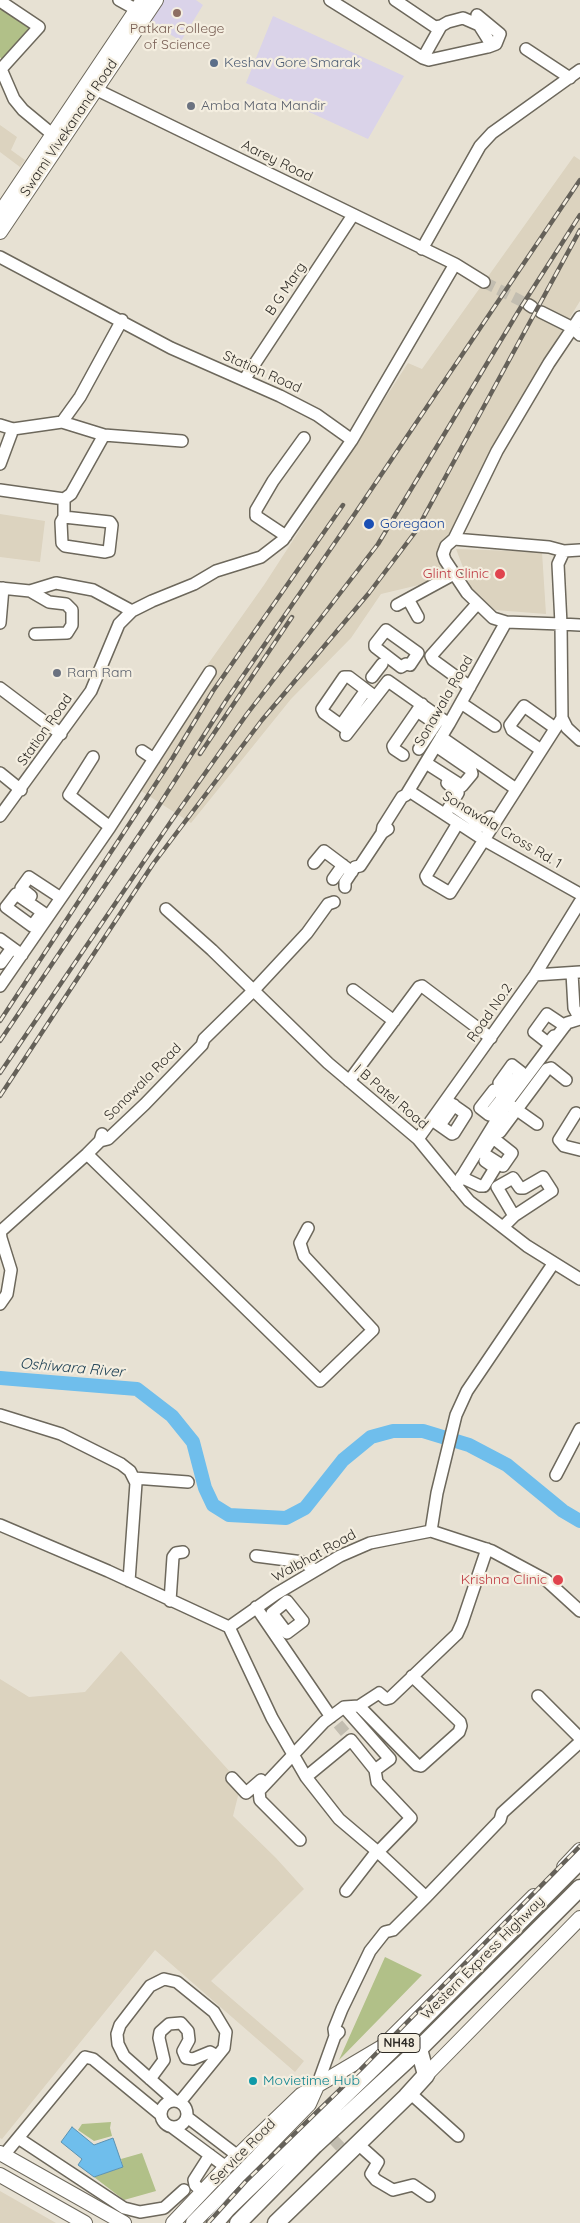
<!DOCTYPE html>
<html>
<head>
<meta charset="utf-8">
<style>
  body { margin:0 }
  canvas { display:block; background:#e7e1d3 }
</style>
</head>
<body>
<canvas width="580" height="2223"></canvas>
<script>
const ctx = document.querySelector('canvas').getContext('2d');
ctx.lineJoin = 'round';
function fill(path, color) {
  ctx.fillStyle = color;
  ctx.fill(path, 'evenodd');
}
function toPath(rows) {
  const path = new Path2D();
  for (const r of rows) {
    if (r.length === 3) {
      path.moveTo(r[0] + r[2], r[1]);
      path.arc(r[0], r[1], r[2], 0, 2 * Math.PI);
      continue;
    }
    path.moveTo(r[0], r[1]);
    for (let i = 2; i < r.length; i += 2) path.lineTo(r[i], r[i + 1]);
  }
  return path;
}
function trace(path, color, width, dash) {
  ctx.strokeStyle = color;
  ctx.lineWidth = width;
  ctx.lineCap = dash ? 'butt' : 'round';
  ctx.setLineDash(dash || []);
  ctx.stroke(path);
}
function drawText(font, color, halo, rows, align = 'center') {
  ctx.font = font + ' Quicksand,sans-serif';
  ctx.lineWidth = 4.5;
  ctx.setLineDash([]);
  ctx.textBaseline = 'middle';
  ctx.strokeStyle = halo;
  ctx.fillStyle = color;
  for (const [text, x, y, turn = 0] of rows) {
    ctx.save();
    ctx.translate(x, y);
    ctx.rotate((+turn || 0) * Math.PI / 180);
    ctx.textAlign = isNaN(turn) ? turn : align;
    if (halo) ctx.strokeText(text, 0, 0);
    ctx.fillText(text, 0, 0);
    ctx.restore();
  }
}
fill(toPath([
  [0,125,17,137,11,150,25,160,20,167,0,152],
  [574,156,580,160,580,301,550,350,458,522,438,549,448,578,381,594,351,638,291,699,191,823,135,787,208,664,264,585,408,363,422,369],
  [0,514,45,521,40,562,0,557],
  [456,549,542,552,546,614,495,610,471,588],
  [121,1651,241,1784,233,1816,276,1858,304,1889,211,1981,304,2061,295,2072,155,1950,2,2139,0,2138,0,1679,29,1697,85,1692],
  [0,2191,56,2223,0,2223]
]), '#dcd3bf');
fill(toPath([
  [164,0,196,0,203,5,181,41,150,22],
  [273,16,404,76,368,139,246,83]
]), '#dad3e9');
fill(toPath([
  [0,8,30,27,2,60,0,57],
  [385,1957,422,1975,339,2060],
  [111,2122,110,2128,112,2136,94,2141,78,2130,82,2124],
  [142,2153,156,2191,124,2200,94,2177,123,2167,121,2159]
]), '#b1c088');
const water = toPath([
  [72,2127,94,2145,113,2138,123,2167,94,2177,78,2165,82,2159,61,2142,72,2127]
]);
fill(water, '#6fbeec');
trace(water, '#5c92b1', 1);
trace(toPath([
  [0,1378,137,1389,172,1416,193,1442,205,1488,213,1505,229,1515,286,1518,305,1508,343,1460,371,1437,393,1431,423,1431,469,1445,507,1465,563,1511,580,1521]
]), '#6fbeec', 14);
trace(toPath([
  [484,282,529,305],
  [338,1724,349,1737],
  [299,2103,347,2154]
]), '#c2bdb0', 11, [11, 5.5]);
const minor = toPath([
  [119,0,137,10],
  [330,0,423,58,429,60,488,47,491,44,479,25,463,18,448,22,441,26,423,58],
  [395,0,435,27,441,26],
  [0,1,39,27,1,69,14,99,23,110,52,134],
  [477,15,500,34,496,44,488,47],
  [526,49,570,78],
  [89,86,455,264,484,282],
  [422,249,480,146,492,133,580,70],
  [0,257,171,348,280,396,317,415,352,440],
  [529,305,532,307],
  [541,312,573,328,580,335],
  [244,380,353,215],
  [62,422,104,435,182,441],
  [0,425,13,429,62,422,80,397,122,320],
  [0,464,13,429],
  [0,490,64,499,71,494,104,435],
  [64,499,64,517,110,522,112,525,109,551,105,552,65,546,62,543,61,522,64,517],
  [286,536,256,516,256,510,273,481,304,438],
  [454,539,497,451,549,363,580,317],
  [564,551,558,564,561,624,506,622,493,618,467,593,445,560,443,554,446,546,454,539,549,547,564,551,580,550],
  [0,588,30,591,56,583,93,590,132,611],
  [30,591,49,602,66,604,72,610,72,625,67,633,35,634],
  [408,599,418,617],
  [397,605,454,574],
  [0,623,3,588],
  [580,625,561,624,562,718,567,728,580,740],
  [386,630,418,653,410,665,406,664,401,667,375,647,375,644,386,630],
  [372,677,382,664],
  [470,687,433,660,431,656,477,604],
  [0,688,61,734],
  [461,703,495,726],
  [417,711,436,724],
  [341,725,366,690],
  [349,731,324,713,322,709,344,677,349,677,374,696],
  [346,735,388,681,449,724],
  [441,737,516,789],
  [419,749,440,718],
  [541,750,512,730,510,725,524,706,555,728],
  [142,751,154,759],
  [403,755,394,749,393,746,422,704],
  [93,757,69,795,110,827],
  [426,763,462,786,472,774,471,770,436,746],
  [0,773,21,790],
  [409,791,484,840,580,894],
  [456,808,482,826,490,817],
  [445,814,458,793,447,783],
  [0,816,91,691,119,624,132,611,152,601,194,584,216,571,261,557,283,540,352,440,455,264],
  [458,823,426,876,428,880,450,893,562,718],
  [382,833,383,827,402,797,406,795,449,724,506,622],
  [314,863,324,851,352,872],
  [333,879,343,865],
  [345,887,345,882,355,867,360,866,382,833,388,829],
  [31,896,21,888,29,877,61,898],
  [166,909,212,950,328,1063,418,1139,469,1201,527,1246,580,1279],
  [41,914,32,926,6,907,16,894,48,916],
  [0,939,22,955],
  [1,963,12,948],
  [572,973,574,1008,580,1019],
  [535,975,580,972],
  [0,986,110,827,210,672],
  [353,990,394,1021],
  [554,1036,548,1043,534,1032,547,1014,565,1026],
  [512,1065,521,1072,507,1090,499,1083,512,1065],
  [349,1081,419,987,422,986,491,1038],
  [504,1096,489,1115,480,1108,494,1090,496,1090,509,1100],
  [510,1105,537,1124],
  [576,1113,559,1140,564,1146,580,1150],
  [432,1120,452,1134,454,1133,466,1114,446,1100],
  [440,1125,454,1105],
  [500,1132,547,1069,551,1068,566,1080],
  [488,1134,512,1153,503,1166,484,1154,484,1151,490,1142],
  [418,1139,535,975,580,902],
  [100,1141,108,1139,145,1104,202,1045,204,1039,253,991,307,933,328,904,334,902],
  [87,1154,320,1381,373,1330,304,1256,300,1243,308,1228],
  [461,1177,480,1186,484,1186,495,1168,485,1161],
  [456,1186,509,1100,567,1023,580,1019],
  [503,1227,514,1216,552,1191,543,1177,524,1188,520,1188,513,1178,497,1187,514,1216],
  [0,1230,1,1238,11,1270,7,1294,0,1304],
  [1,1231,87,1154,100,1141,102,1134],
  [0,1415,61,1434,121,1464,130,1471,136,1483,129,1581],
  [556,1475,580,1429],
  [134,1478,188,1482],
  [0,1525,108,1571,229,1627,272,1718,306,1777,339,1819,378,1852,426,1897],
  [431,1531,437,1493,456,1415,467,1391,553,1264],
  [256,1556,303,1562,315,1570],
  [170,1601,173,1557,176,1553,183,1552],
  [287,1601,303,1621,287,1633,272,1613,287,1601],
  [256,1607,331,1717],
  [229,1627,276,1594,340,1556,370,1543,431,1531,492,1551,546,1580,580,1611],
  [538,1696,580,1738],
  [359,1706,379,1693,386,1699,390,1698,457,1634,462,1623,487,1549],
  [375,1770,377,1782,411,1818,378,1852],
  [306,1777,351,1740,375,1770,390,1759,344,1707],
  [232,1778,246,1793,261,1780],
  [300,1840,260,1800,259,1791,324,1722,344,1707,359,1706,417,1765,421,1766,459,1732,461,1726,460,1722,412,1676],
  [346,1891,377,1851],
  [335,2036,334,2029,342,2009,370,1951,385,1932,393,1930,426,1897,500,1820,502,1813,580,1742],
  [150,2079,164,2060,159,2038,160,2032,169,2024,181,2023,188,2031,189,2040,183,2051,186,2058,193,2059,210,2052,217,2056],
  [317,2086,335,2036,339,2032],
  [410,2093,458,2136],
  [175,2101,124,2056,118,2044,117,2034,120,2025,150,1986,164,1979,177,1982,214,2012,226,2032,224,2048,180,2102],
  [174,2114,13],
  [187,2117,238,2156],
  [172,2127,226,2167],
  [18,2138,124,2208,140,2212,164,2208,184,2190],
  [358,2144,378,2162,371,2174,376,2180,393,2190,413,2185,429,2196],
  [4,2155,85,2057,93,2059,161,2115],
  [203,2192,195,2185,194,2180,210,2155]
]);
const major = toPath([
  [0,213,143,0],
  [0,232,156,0],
  [564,1867,580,1850],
  [426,2075,580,1918],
  [0,2153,124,2223],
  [0,2175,85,2223],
  [173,2223,226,2167,301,2095,382,2047,534,1896],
  [193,2223,309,2104,317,2086]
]);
const highway = toPath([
  [215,2223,227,2209,406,2036,580,1861],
  [238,2223,315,2145,419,2049,580,1888],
  [276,2223,406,2097,426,2075,419,2049]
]);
trace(minor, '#6d685c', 14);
trace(major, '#6d685c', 16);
trace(highway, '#6d685c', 19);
trace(minor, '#fff', 11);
trace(major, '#fff', 14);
trace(highway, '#fff', 16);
const rail = toPath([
  [200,754,292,617],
  [0,1021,172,759,213,691,343,505],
  [0,1041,156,810,227,699,354,515,580,180],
  [0,1073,172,820,247,714,378,544,521,307,580,215],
  [0,1096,153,864,262,720,369,593,416,531,580,230],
  [208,2223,246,2181,360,2070,580,1846]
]);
trace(rail, '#656159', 4.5);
trace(rail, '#f4eee0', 2.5, [8]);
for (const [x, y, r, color] of [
  [177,13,5,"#8d6e63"],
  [214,63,5,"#5c6f8a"],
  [191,106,5,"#6b7280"],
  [369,524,6,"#1a4fb4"],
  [500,574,6,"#e0444e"],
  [57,673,5,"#6b7280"],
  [558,1580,6,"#e0444e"],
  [253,2081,5,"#0f9aa8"]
]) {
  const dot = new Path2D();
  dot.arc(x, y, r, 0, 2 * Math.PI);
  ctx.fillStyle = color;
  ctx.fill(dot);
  trace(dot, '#f4eee0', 2);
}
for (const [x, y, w] of [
  [399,2043,42]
]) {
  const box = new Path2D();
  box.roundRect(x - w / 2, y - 9.5, w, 19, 4);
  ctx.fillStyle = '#f4eee0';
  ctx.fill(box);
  trace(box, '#2e2b26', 1);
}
drawText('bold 12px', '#2e2b26', null, [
  ["NH48",399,2043]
]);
drawText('14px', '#785e54', '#f4eee0', [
  ["Patkar College",177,29],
  ["of Science",177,45]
]);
drawText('14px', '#4e5e75', '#f4eee0', [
  ["Keshav Gore Smarak",224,63]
], 'left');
drawText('14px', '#5b616d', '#f4eee0', [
  ["Amba Mata Mandir",201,106],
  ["Ram Ram",67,673]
], 'left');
drawText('14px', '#2e2b26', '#f4eee0', [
  ["Swami Vivekanand Road",69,128,-56],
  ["Aarey Road",277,161,26],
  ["B G Marg",286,289,-56],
  ["Station Road",262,372,24],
  ["Sonawala Road",444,701,-60],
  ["Station Road",45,730,-55],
  ["Sonawala Cross Rd. 1",502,830,31],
  ["Road No.2",490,1013,-55],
  ["Sonawala Road",143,1082,-45],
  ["I B Patel Road",391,1097,40],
  ["Walbhat Road",314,1556,-29],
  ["Western Express Highway",483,1958,-45],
  ["Service Road",243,2152,-45]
]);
drawText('14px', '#164399', '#f4eee0', [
  ["Goregaon",380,524]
], 'left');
drawText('14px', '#be3a42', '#f4eee0', [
  ["Glint Clinic",489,574],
  ["Krishna Clinic",547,1580]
], 'right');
drawText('14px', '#0d838f', '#f4eee0', [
  ["Movietime Hub",263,2081]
], 'left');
drawText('italic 15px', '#1f4155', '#f4eee0', [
  ["Oshiwara River",72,1368,5]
]);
</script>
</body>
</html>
